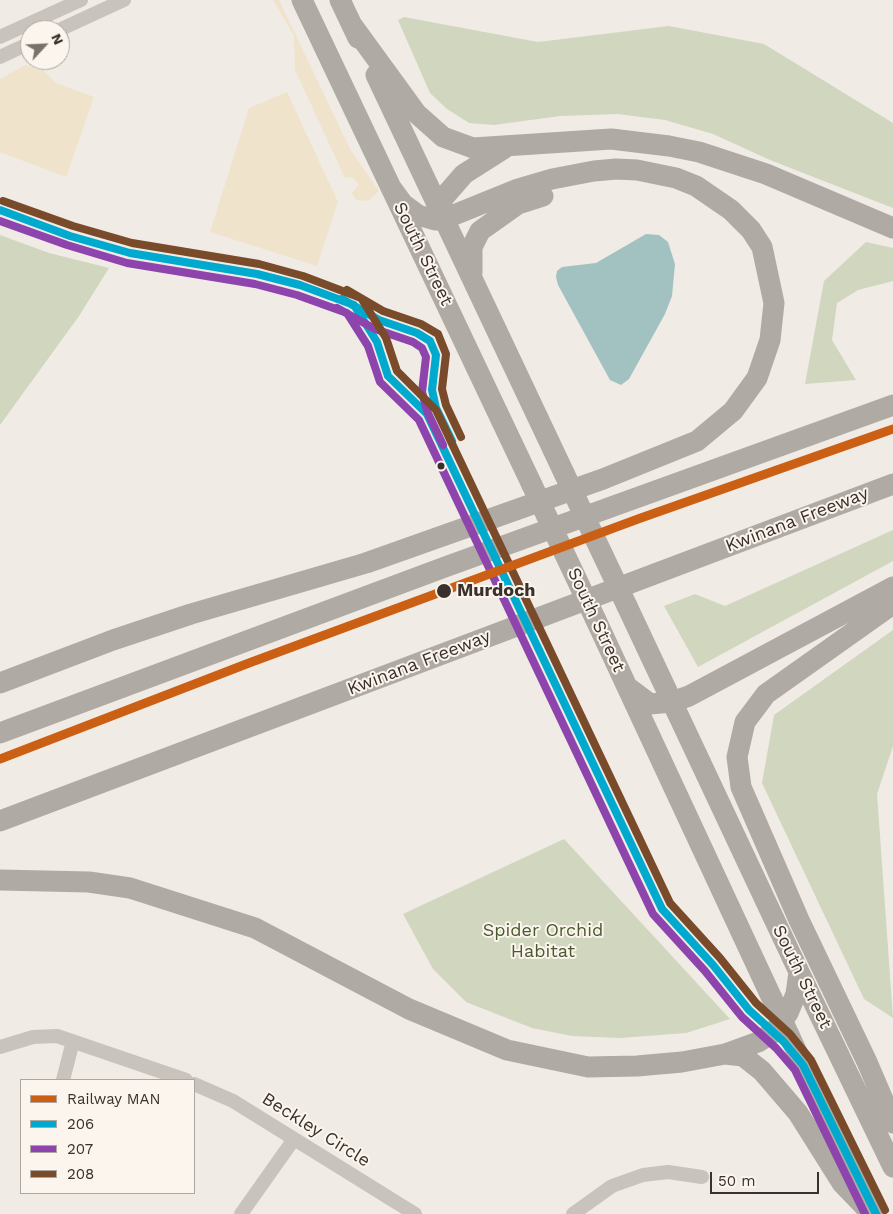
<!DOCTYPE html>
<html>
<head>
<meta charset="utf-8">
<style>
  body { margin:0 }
  #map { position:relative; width:893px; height:1214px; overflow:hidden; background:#f0ebe5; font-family:"Work Sans",sans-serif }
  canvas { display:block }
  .legend { position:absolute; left:20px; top:1079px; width:175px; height:115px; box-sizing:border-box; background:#fbf5ee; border:1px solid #aea6a0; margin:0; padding:6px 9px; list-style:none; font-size:15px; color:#3b302b }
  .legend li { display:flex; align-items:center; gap:10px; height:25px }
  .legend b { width:25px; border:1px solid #aea6a0 }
  .north { position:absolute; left:20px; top:20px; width:50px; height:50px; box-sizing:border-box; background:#fbf5ee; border:1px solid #aea6a0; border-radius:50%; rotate:65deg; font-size:14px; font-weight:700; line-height:20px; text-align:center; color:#3b302b }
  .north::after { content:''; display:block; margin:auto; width:18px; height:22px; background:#7a716c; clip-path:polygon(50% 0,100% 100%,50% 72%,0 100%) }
  .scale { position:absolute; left:710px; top:1172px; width:109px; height:22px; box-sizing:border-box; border:2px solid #3b302b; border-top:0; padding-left:6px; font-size:15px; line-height:18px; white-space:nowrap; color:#3b302b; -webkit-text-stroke:4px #fbf5ee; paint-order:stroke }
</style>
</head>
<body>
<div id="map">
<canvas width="893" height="1214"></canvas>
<ul class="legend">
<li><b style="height:6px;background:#cb6015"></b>Railway MAN</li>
<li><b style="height:6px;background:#00a9ce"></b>206</li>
<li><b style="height:6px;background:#8e44ad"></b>207</li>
<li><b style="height:6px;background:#7a4b2a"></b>208</li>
</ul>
<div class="north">N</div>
<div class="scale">50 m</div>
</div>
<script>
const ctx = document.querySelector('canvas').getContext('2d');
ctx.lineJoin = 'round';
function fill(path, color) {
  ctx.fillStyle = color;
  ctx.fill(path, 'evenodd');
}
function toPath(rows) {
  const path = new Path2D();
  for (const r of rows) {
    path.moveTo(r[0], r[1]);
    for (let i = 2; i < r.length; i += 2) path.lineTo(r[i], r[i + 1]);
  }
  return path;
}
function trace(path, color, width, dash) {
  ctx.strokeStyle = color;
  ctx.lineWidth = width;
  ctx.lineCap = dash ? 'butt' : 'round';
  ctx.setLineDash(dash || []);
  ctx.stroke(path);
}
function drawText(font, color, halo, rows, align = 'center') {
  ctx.font = font + ' "Work Sans",sans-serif';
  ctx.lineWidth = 4;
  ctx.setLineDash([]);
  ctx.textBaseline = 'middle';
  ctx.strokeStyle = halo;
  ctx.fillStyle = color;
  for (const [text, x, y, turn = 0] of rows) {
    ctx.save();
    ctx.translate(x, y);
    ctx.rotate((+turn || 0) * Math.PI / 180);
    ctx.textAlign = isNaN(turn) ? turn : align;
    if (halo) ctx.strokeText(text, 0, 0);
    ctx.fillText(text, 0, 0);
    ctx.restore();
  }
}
fill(toPath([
  [404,17,538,42,669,26,764,44,893,123,893,208,770,160,713,134,665,120,617,114,560,116,494,125,469,123,447,109,430,93,398,20],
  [0,235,49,253,109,268,79,316,0,425],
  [866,242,893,248,893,281,858,290,837,303,832,340,856,380,805,384,824,281],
  [893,530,893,561,698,667,664,606,695,594,725,606],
  [893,630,893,746,877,794,893,1018,864,999,762,783,774,715],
  [564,839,730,1019,686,1033,620,1038,572,1036,532,1028,466,1002,433,969,403,914]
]), '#d1d6bf');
fill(toPath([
  [273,0,279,0,350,149,379,191,369,201,356,200,352,193,359,185,352,177,345,178,295,70,294,36],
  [25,65,43,70,56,83,94,97,66,177,0,152,0,79],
  [287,92,338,202,317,266,210,232,249,108]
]), '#efe3cc');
fill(toPath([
  [646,234,659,235,668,242,675,264,672,296,665,314,629,379,621,385,610,380,558,285,556,277,557,271,562,267,596,263]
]), '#a1c2c1');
trace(toPath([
  [59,30,124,0],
  [0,37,81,0],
  [0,57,30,43],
  [0,1047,33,1037,57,1036,186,1080],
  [63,1080,73,1041],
  [194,1084,233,1101,415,1214],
  [241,1214,294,1139],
  [573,1214,612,1186,643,1175,668,1172,702,1177]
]), '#c9c3be', 14);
trace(toPath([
  [302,0,532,485],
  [340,0,358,38],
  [352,25,416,113,443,137,473,148,611,139,669,146,699,152,766,174,893,228],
  [376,75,564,473],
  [435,218,444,197,464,174,505,148],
  [472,273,472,247,480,231,518,204,543,196],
  [893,604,766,694,745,722,737,757,741,787,799,920,867,1062,893,1123],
  [627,606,799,972,893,1167],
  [595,618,803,1065,876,1214],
  [0,683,113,640,191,614,366,563,603,479,697,441,733,411,757,378,770,340,774,303,762,247,751,230,731,210,696,186,676,178,637,170,616,169,594,171,552,179,518,189,444,219,435,220,418,215,403,204,392,189],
  [630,689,650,704,672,702,689,696,893,587],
  [0,733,445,567,893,405],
  [0,821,893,484],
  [0,880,89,882,130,888,255,928,409,1009,507,1050,588,1067,637,1066,682,1062,725,1054,758,1042,774,1032,788,1013,796,994,799,972],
  [725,1054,743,1056,762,1071,798,1113,842,1183,866,1208]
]), '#afaaa4', 21);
trace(toPath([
  [564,473,627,606],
  [532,485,595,618]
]), '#afaaa4', 21);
trace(toPath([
  [0,210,70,236,130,253,257,274,300,285,354,305,377,342,388,376,427,414,662,909,713,965,749,1010,783,1041,803,1065,876,1214],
  [342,299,379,320,417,333,430,341,436,355,432,390,436,408,452,441]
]), '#00a9ce', 8);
trace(toPath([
  [0,221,67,245,127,263,255,284,297,295,347,313,368,346,380,382,419,420,653,914,705,971,742,1017,776,1048,795,1070,865,1214],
  [337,308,375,329,413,342,422,348,426,357,422,392,427,411,443,445]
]), '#8e44ad', 8);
trace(toPath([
  [3,201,73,226,132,243,259,264,303,276,361,298,386,338,397,371,436,410,670,903,720,958,756,1003,790,1034,811,1060,885,1210],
  [347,290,383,311,421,324,438,334,446,354,442,389,446,405,461,437]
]), '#7a4b2a', 8);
trace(toPath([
  [0,759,249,663,638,519,893,429]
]), '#cb6015', 9);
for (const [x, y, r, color] of [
  [441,466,4.5,"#3b302b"],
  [444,591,8,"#3b302b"]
]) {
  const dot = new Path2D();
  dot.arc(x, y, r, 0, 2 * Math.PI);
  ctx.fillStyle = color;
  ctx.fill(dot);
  trace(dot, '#fbf5ee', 2);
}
drawText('18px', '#3b302b', '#fbf5ee', [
  ["South Street",423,254,64],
  ["Kwinana Freeway",797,520,-21],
  ["South Street",596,620,65],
  ["Kwinana Freeway",419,663,-21],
  ["South Street",802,977,64],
  ["Beckley Circle",316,1130,32]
]);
drawText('bold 18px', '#3b302b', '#fbf5ee', [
  ["Murdoch",457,591]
], 'left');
drawText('18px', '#4a5a2e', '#fbf5ee', [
  ["Spider Orchid",543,931],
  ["Habitat",543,952]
]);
</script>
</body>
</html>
